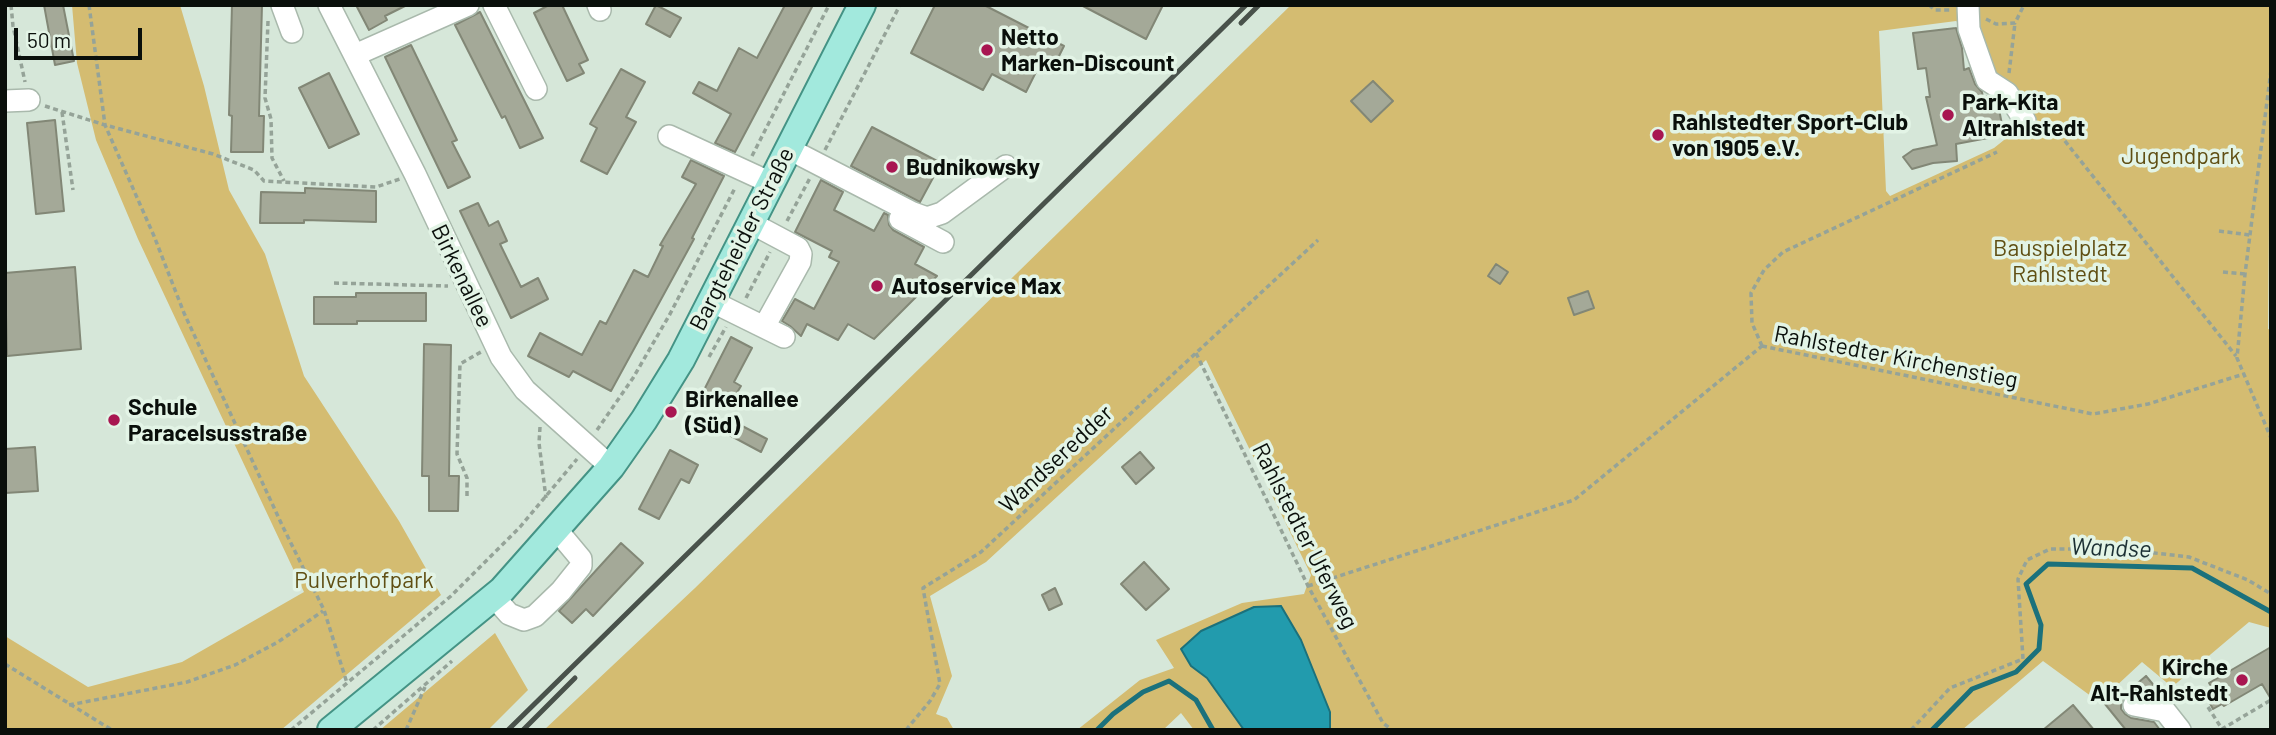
<!DOCTYPE html>
<html>
<head>
<meta charset="utf-8">
<style>
  body { margin:0 }
  #map { position:relative; width:2276px; height:735px; overflow:hidden; background:#d6e7d9; font-family:Barlow,sans-serif }
  canvas { display:block }
  .frame { position:absolute; inset:0; border:7px solid #0a0f0b; pointer-events:none }
  .scale { position:absolute; left:14px; top:28px; width:128px; height:32px; box-sizing:border-box; border:4px solid #0a0f0b; border-top:0; padding-left:9px; font-size:21px; line-height:24px; white-space:nowrap; color:#0a0f0b; -webkit-text-stroke:5px #e3f4e6; paint-order:stroke }
</style>
</head>
<body>
<div id="map">
<canvas width="2276" height="735"></canvas>
<div class="frame"></div>
<div class="scale">50 m</div>
</div>
<script>
const ctx = document.querySelector('canvas').getContext('2d');
ctx.lineJoin = 'round';
function fill(path, color) {
  ctx.fillStyle = color;
  ctx.fill(path, 'evenodd');
}
function toPath(rows) {
  const path = new Path2D();
  for (const r of rows) {
    path.moveTo(r[0], r[1]);
    for (let i = 2; i < r.length; i += 2) path.lineTo(r[i], r[i + 1]);
  }
  return path;
}
function trace(path, color, width, dash) {
  ctx.strokeStyle = color;
  ctx.lineWidth = width;
  ctx.lineCap = dash ? 'butt' : 'round';
  ctx.setLineDash(dash || []);
  ctx.stroke(path);
}
function drawText(font, color, halo, rows, align = 'center') {
  ctx.font = font + ' Barlow,sans-serif';
  ctx.lineWidth = 7;
  ctx.setLineDash([]);
  ctx.textBaseline = 'middle';
  ctx.strokeStyle = halo;
  ctx.fillStyle = color;
  for (const [text, x, y, turn = 0] of rows) {
    ctx.save();
    ctx.translate(x, y);
    ctx.rotate((+turn || 0) * Math.PI / 180);
    ctx.textAlign = isNaN(turn) ? turn : align;
    if (halo) ctx.strokeText(text, 0, 0);
    ctx.fillText(text, 0, 0);
    ctx.restore();
  }
}
fill(toPath([
  [72,5,180,5,204,86,229,190,265,254,304,376,399,521,441,595,281,730,5,730,5,636,88,687,182,662,304,592,138,239,96,140,77,63],
  [1291,5,2271,5,2268,329,2271,330,2271,628,2249,622,2172,687,2142,662,2099,702,2043,661,1962,730,1330,730,1330,712,1301,640,1191,666,1207,678,1244,730,1194,730,1181,713,1163,730,1077,730,1140,680,1174,668,1156,640,1242,603,1304,594,1311,575,1206,360,986,562,930,596,952,676,936,714,947,718,954,730,544,730,695,588],
  [1956,21,1969,29,2014,123,2009,136,1994,148,1890,196,1886,191,1879,31],
  [495,633,528,690,488,730,380,730]
]), '#d4bc71');
const water = toPath([
  [1281,606,1301,640,1330,712,1330,730,1244,730,1207,678,1191,666,1181,649,1201,631,1254,607,1281,606]
]);
fill(water, '#229bad');
trace(water, '#1b717c', 2);
trace(toPath([
  [1097,730,1113,714,1143,692,1169,681,1196,700,1213,730],
  [1932,730,1972,689,2016,672,2039,649,2041,625,2026,584,2048,564,2192,568,2271,612]
]), '#1b717c', 5);
const building = toPath([
  [44,5,63,5,74,61,55,65,44,5],
  [232,5,262,5,259,116,264,116,263,152,231,152,232,116,229,115,232,5],
  [356,5,407,5,385,16,387,20,369,30,356,5],
  [549,5,562,5,588,60,579,64,584,73,567,81,534,13,549,5],
  [656,5,681,18,670,37,646,24,656,5],
  [785,5,813,5,735,152,715,143,731,114,693,93,699,82,717,91,739,48,757,58,785,5],
  [935,5,984,5,1064,46,1053,68,1041,62,1026,92,992,74,983,90,911,53,935,5],
  [1081,5,1163,5,1146,39,1081,5],
  [480,12,543,138,520,148,505,116,502,118,455,25,480,12],
  [1956,28,1962,48,1964,70,1969,68,1975,84,1982,92,1983,98,1988,96,1998,104,2004,135,1956,144,1957,161,1933,163,1912,169,1903,157,1913,150,1937,145,1926,97,1930,97,1926,68,1918,69,1913,33,1956,28],
  [411,45,457,140,452,142,470,177,448,188,385,57,411,45],
  [621,69,645,82,626,117,636,122,607,174,581,161,597,128,590,124,621,69],
  [329,73,359,134,329,148,299,88,329,73],
  [1373,81,1393,101,1371,122,1351,101,1373,81],
  [55,120,64,211,36,214,27,123,55,120],
  [872,127,941,163,920,202,851,166,872,127],
  [691,160,724,176,692,238,694,239,611,391,573,371,569,377,528,356,540,333,582,355,600,321,606,324,634,270,648,277,663,246,660,245,696,184,682,177,691,160],
  [821,180,843,192,834,210,874,231,884,213,888,215,889,225,893,230,924,247,915,264,937,276,874,339,848,324,838,340,807,324,801,336,790,326,782,321,795,299,814,309,839,262,829,257,832,251,795,232,821,180],
  [305,188,376,191,376,222,304,220,304,223,260,223,261,192,305,193,305,188],
  [478,203,489,226,498,221,507,241,500,244,521,287,538,278,548,299,511,318,460,211,478,203],
  [1496,264,1508,272,1500,284,1488,276,1496,264],
  [75,267,81,349,7,356,5,273,75,267],
  [1588,291,1594,308,1574,315,1568,298,1588,291],
  [356,293,426,293,426,321,357,321,357,324,314,324,314,297,356,297,356,293],
  [731,337,752,348,734,382,741,386,730,404,704,390,731,337],
  [424,344,451,345,449,476,459,476,458,511,429,511,429,476,422,476,424,344],
  [727,418,767,439,761,452,720,430,727,418],
  [35,447,38,491,5,493,5,449,35,447],
  [670,450,698,465,689,483,681,479,659,519,639,509,670,450],
  [1140,452,1154,468,1136,484,1122,467,1140,452],
  [621,543,643,563,593,616,586,609,572,623,559,611,621,543],
  [1144,562,1169,589,1146,610,1121,584,1144,562],
  [1055,588,1062,604,1049,610,1042,595,1055,588],
  [2271,647,2271,699,2262,684,2224,706,2222,704,2213,709,2205,694,2213,689,2209,683,2271,647],
  [2146,676,2161,694,2159,696,2129,693,2121,702,2121,709,2125,714,2131,718,2154,722,2160,730,2126,730,2105,704,2116,695,2119,699,2146,676],
  [2073,705,2094,730,2043,730,2073,705]
]);
fill(building, '#a4a998');
trace(building, '#828776', 2);
const minor = toPath([
  [282,5,292,32],
  [329,5,415,174,501,357,525,390,611,467],
  [494,5,536,89],
  [598,5,600,10],
  [1968,5,1969,29,1987,80,2007,93,2025,121],
  [355,55,468,5],
  [5,101,29,100],
  [669,136,771,183],
  [789,149,913,213,927,218,942,213,1006,166],
  [900,219,943,242],
  [751,223,798,248,801,254,800,262,764,327],
  [711,301,784,337],
  [494,597,509,614,524,620,535,616,561,591,581,566,581,559,556,529],
  [2134,705,2165,711,2180,730]
]);
const major = toPath([
  [331,730,502,590,611,467,644,420,681,360,862,5]
]);
trace(minor, '#a9b9ac', 24);
trace(major, '#449385', 30);
trace(toPath([
  [11,5,13,26,25,82],
  [89,5,105,125,154,236,184,313,282,525,324,610,347,683],
  [1929,5,1935,10,1952,10],
  [1986,19,1996,24,2015,23,2024,5],
  [268,21,265,98,271,119,272,158,284,181],
  [2271,70,2245,274,2237,358,2271,438],
  [2009,73,2015,23],
  [45,106,105,125,213,154,254,170,264,181,376,187,400,179],
  [62,112,73,190],
  [2049,121,2236,356],
  [825,150,900,5],
  [752,156,829,5],
  [787,221,810,178],
  [2219,231,2250,235],
  [2223,272,2245,274],
  [334,283,448,286],
  [746,298,770,252],
  [1762,346,2093,414,2148,404,2244,374],
  [1762,346,1752,323,1751,293,1764,270,1783,252,1997,152],
  [1196,353,1308,586,1383,723,1392,730],
  [709,357,726,327],
  [540,427,539,443,546,498],
  [597,430,633,378,670,314,735,188],
  [467,496,467,478,457,454,460,364,481,352],
  [1308,586,1574,500,1762,346],
  [5,664,112,730],
  [69,705,187,682,235,665,278,642,323,611],
  [2208,707,2222,729,2271,700],
  [291,730,451,596,520,527,577,459],
  [373,730,452,661],
  [406,730,425,687],
  [906,730,930,701,940,684,923,588,981,552,1318,240],
  [1911,730,1950,688,2023,659,2018,579,2027,560,2050,549,2120,549,2189,557,2248,580,2271,594]
]), '#95a398', 3.5, [5, 3.5]);
trace(minor, '#fff', 21);
trace(major, '#a2e9dd', 26);
trace(toPath([
  [1241,23,1259,5],
  [508,730,1246,5],
  [523,730,575,678]
]), '#49524b', 5);
for (const [x, y, r, color] of [
  [987,50,7,"#a81651"],
  [1948,115,7,"#a81651"],
  [1658,135,7,"#a81651"],
  [892,167,7,"#a81651"],
  [877,286,7,"#a81651"],
  [671,412,7,"#a81651"],
  [114,420,7,"#a81651"],
  [2242,680,7,"#a81651"]
]) {
  const dot = new Path2D();
  dot.arc(x, y, r, 0, 2 * Math.PI);
  ctx.fillStyle = color;
  ctx.fill(dot);
  trace(dot, '#e3f4e6', 2.5);
}
drawText('bold 23px', '#0a0f0b', '#e3f4e6', [
  ["Netto",1001,37],
  ["Marken-Discount",1001,63],
  ["Park-Kita",1962,102],
  ["Altrahlstedt",1962,128],
  ["Rahlstedter Sport-Club",1672,122],
  ["von 1905 e.V.",1672,148],
  ["Budnikowsky",906,167],
  ["Autoservice Max",891,286],
  ["Birkenallee",685,399],
  ["(Süd)",685,425],
  ["Schule",128,407],
  ["Paracelsusstraße",128,433],
  ["Kirche",2228,667,"right"],
  ["Alt-Rahlstedt",2228,693,"right"]
], 'left');
drawText('23px', '#604f13', '#e3f4e6', [
  ["Jugendpark",2181,156],
  ["Bauspielplatz",2060,248],
  ["Rahlstedt",2060,274],
  ["Pulverhofpark",364,580]
]);
drawText('23px', '#0a0f0b', '#e3f4e6', [
  ["Bargteheider Straße",742,239,-63],
  ["Birkenallee",462,276,64],
  ["Rahlstedter Kirchenstieg",1896,357,11],
  ["Wandseredder",1056,459,-43],
  ["Rahlstedter Uferweg",1305,536,63]
]);
drawText('italic 24px', '#1b2f33', '#e3f4e6', [
  ["Wandse",2111,548,2]
]);
</script>
</body>
</html>
